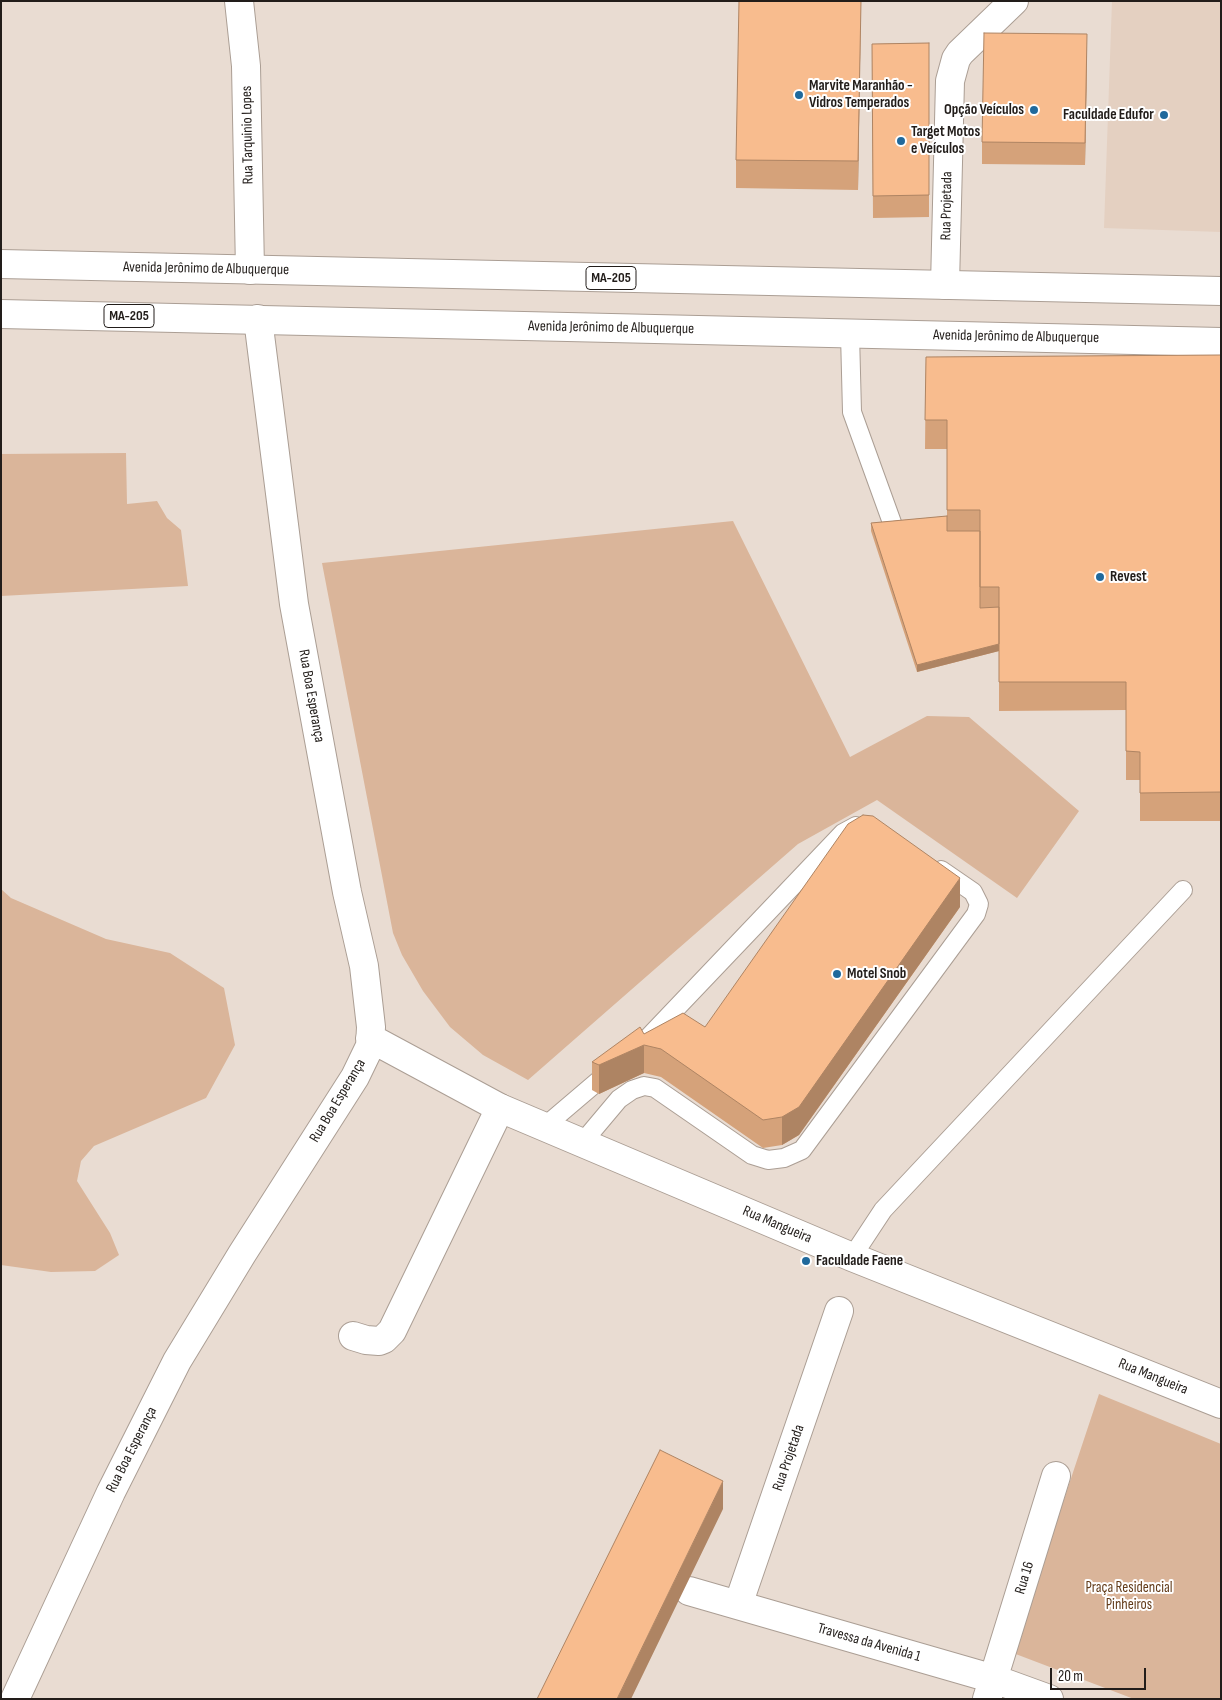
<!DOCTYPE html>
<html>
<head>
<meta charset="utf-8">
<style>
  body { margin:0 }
  #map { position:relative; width:1222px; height:1700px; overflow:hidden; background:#e9dcd2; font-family:"Sofia Sans Condensed",sans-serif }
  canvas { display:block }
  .frame { position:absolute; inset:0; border:2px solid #221d1a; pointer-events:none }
  .scale { position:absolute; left:1050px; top:1668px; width:96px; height:22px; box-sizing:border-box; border:2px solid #221d1a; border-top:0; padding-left:6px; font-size:15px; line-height:18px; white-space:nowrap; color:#221d1a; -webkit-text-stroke:4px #fff; paint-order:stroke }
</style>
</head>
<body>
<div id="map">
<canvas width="1222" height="1700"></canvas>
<div class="frame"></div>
<div class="scale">20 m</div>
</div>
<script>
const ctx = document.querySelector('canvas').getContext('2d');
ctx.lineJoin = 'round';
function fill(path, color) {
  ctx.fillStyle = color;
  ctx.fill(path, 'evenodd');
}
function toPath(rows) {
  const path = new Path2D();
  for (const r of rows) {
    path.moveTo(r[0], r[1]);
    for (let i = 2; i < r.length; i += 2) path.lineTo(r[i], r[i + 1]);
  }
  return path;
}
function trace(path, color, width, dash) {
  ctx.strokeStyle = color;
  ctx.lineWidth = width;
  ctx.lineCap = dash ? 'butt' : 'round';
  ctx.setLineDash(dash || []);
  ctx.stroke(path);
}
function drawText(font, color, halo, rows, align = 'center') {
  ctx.font = font + ' "Sofia Sans Condensed",sans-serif';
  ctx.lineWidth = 4;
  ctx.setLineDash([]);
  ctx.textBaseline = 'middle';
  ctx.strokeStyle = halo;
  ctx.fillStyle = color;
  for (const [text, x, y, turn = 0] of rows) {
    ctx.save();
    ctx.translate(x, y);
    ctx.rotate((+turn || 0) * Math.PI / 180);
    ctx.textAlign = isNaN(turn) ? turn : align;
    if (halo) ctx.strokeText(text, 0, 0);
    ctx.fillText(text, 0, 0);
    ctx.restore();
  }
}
fill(toPath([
  [1112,1,1221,1,1221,232,1104,228]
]), '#e4d0c1');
fill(toPath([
  [126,453,127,504,157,501,167,518,181,530,188,586,1,596,1,454],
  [733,521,850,757,927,716,969,717,1079,811,1017,898,877,800,798,844,528,1080,483,1055,450,1027,423,991,402,955,393,933,322,563],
  [1,889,11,898,106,939,170,953,224,988,235,1045,206,1098,94,1146,81,1161,77,1181,110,1233,119,1255,95,1271,51,1272,1,1265],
  [1099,1394,1221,1444,1221,1699,1134,1699,1013,1653]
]), '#dab59a');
const lane = toPath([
  [850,334,852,412,899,542],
  [644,1042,843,833,856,826],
  [544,1127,611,1070],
  [582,1143,619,1099,632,1090,644,1086,655,1088,752,1155,768,1160,784,1158,802,1150,976,914,979,904,973,892,941,870],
  [852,1257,883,1210,1183,890]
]);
const street = toPath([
  [945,285,950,81,956,59,960,53,1014,1],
  [353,1336,366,1340,379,1341,384,1339,392,1331,500,1108],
  [689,1591,994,1679,1049,1699],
  [738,1605,839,1311],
  [987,1699,1056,1476]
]);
const secondary = toPath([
  [239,1,246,66,250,270],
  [370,1038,500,1108,852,1257,1221,1404],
  [15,1699,111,1492,177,1361,242,1254,355,1077,370,1046,371,1027,364,966,347,892,294,604,258,319]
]);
const primary = toPath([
  [1,264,1221,291],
  [1,314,1221,342]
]);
trace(lane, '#ab9e94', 20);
trace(street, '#ab9e94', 30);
trace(secondary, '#ab9e94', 30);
trace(primary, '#ab9e94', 30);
trace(lane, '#fff', 18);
trace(street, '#fff', 28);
trace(secondary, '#fff', 28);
trace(primary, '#fff', 28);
fill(toPath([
  [861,1,858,190,736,188,736,160],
  [929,43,929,217,873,218,872,44],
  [1087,56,1085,165,982,164,982,142],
  [1221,355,1221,821,1140,821,1140,780,1126,780,1126,710,999,711,999,651,917,672,871,531,871,523,947,516,947,449,925,449,926,357],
  [960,907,799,1135,782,1145,763,1148,661,1077,644,1073,599,1094,592,1090,592,1062,644,1034,705,1027]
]), '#d5a27a');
fill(toPath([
  [861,1,858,190,858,161],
  [1087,34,1087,56,1085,165,1085,143],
  [999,644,999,651,917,672,917,665],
  [960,878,960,907,799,1135,782,1145,782,1117],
  [644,1045,644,1073,599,1094,599,1065],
  [723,1481,723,1509,631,1699,617,1699]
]), '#ae8463');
const building = toPath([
  [739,1,861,1,858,161,736,160,739,1],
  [984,33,1087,34,1085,143,982,142,984,33],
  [929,43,929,195,873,196,872,44,929,43],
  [1221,355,1221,792,1140,793,1140,752,1126,751,1126,682,999,682,999,587,980,587,980,510,947,510,947,420,925,420,926,357,1221,355],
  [947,516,947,531,980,531,980,608,999,607,999,644,917,665,871,523,947,516],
  [863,815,873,816,960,878,799,1107,782,1117,763,1120,661,1049,644,1045,599,1065,592,1062,640,1027,644,1034,683,1013,705,1027,848,824,863,815],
  [660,1450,723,1481,617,1699,537,1699,660,1450]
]);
fill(building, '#f8bc8e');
trace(building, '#ae8463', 1);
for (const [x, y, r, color] of [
  [799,95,5,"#20699c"],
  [1034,110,5,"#20699c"],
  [1164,115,5,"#20699c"],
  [901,141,5,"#20699c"],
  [1100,577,5,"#20699c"],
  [837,974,5,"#20699c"],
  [806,1261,5,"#20699c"]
]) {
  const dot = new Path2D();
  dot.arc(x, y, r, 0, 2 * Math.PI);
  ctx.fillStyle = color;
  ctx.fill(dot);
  trace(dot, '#fff', 2);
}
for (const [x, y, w] of [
  [611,278,50],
  [129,316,50]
]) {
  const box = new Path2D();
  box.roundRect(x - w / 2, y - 11.5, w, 23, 4);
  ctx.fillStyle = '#fff';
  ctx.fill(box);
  trace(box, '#221d1a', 1);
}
drawText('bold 14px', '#221d1a', null, [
  ["MA-205",611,278],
  ["MA-205",129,316]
]);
drawText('bold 15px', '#221d1a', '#fff', [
  ["Marvite Maranhão -",809,86],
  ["Vidros Temperados",809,103],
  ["Opção Veículos",1024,110,"right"],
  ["Faculdade Edufor",1154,115,"right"],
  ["Target Motos",911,132],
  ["e Veículos",911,149],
  ["Revest",1110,577],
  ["Motel Snob",847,974],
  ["Faculdade Faene",816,1261]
], 'left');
drawText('15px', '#221d1a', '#fff', [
  ["Rua Tarquinio Lopes",248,135,-91],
  ["Rua Projetada",947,206,-89],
  ["Avenida Jerônimo de Albuquerque",206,269,1],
  ["Avenida Jerônimo de Albuquerque",611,328,1],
  ["Avenida Jerônimo de Albuquerque",1016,337,1],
  ["Rua Boa Esperança",311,696,80],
  ["Rua Boa Esperança",338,1101,-59],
  ["Rua Mangueira",777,1225,23],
  ["Rua Mangueira",1153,1377,22],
  ["Rua Boa Esperança",132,1450,-63],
  ["Rua Projetada",789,1458,-71],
  ["Rua 16",1025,1578,-73],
  ["Travessa da Avenida 1",869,1643,16]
]);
drawText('15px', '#633c1a', '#fff', [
  ["Praça Residencial",1129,1588],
  ["Pinheiros",1129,1605]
]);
</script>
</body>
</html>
